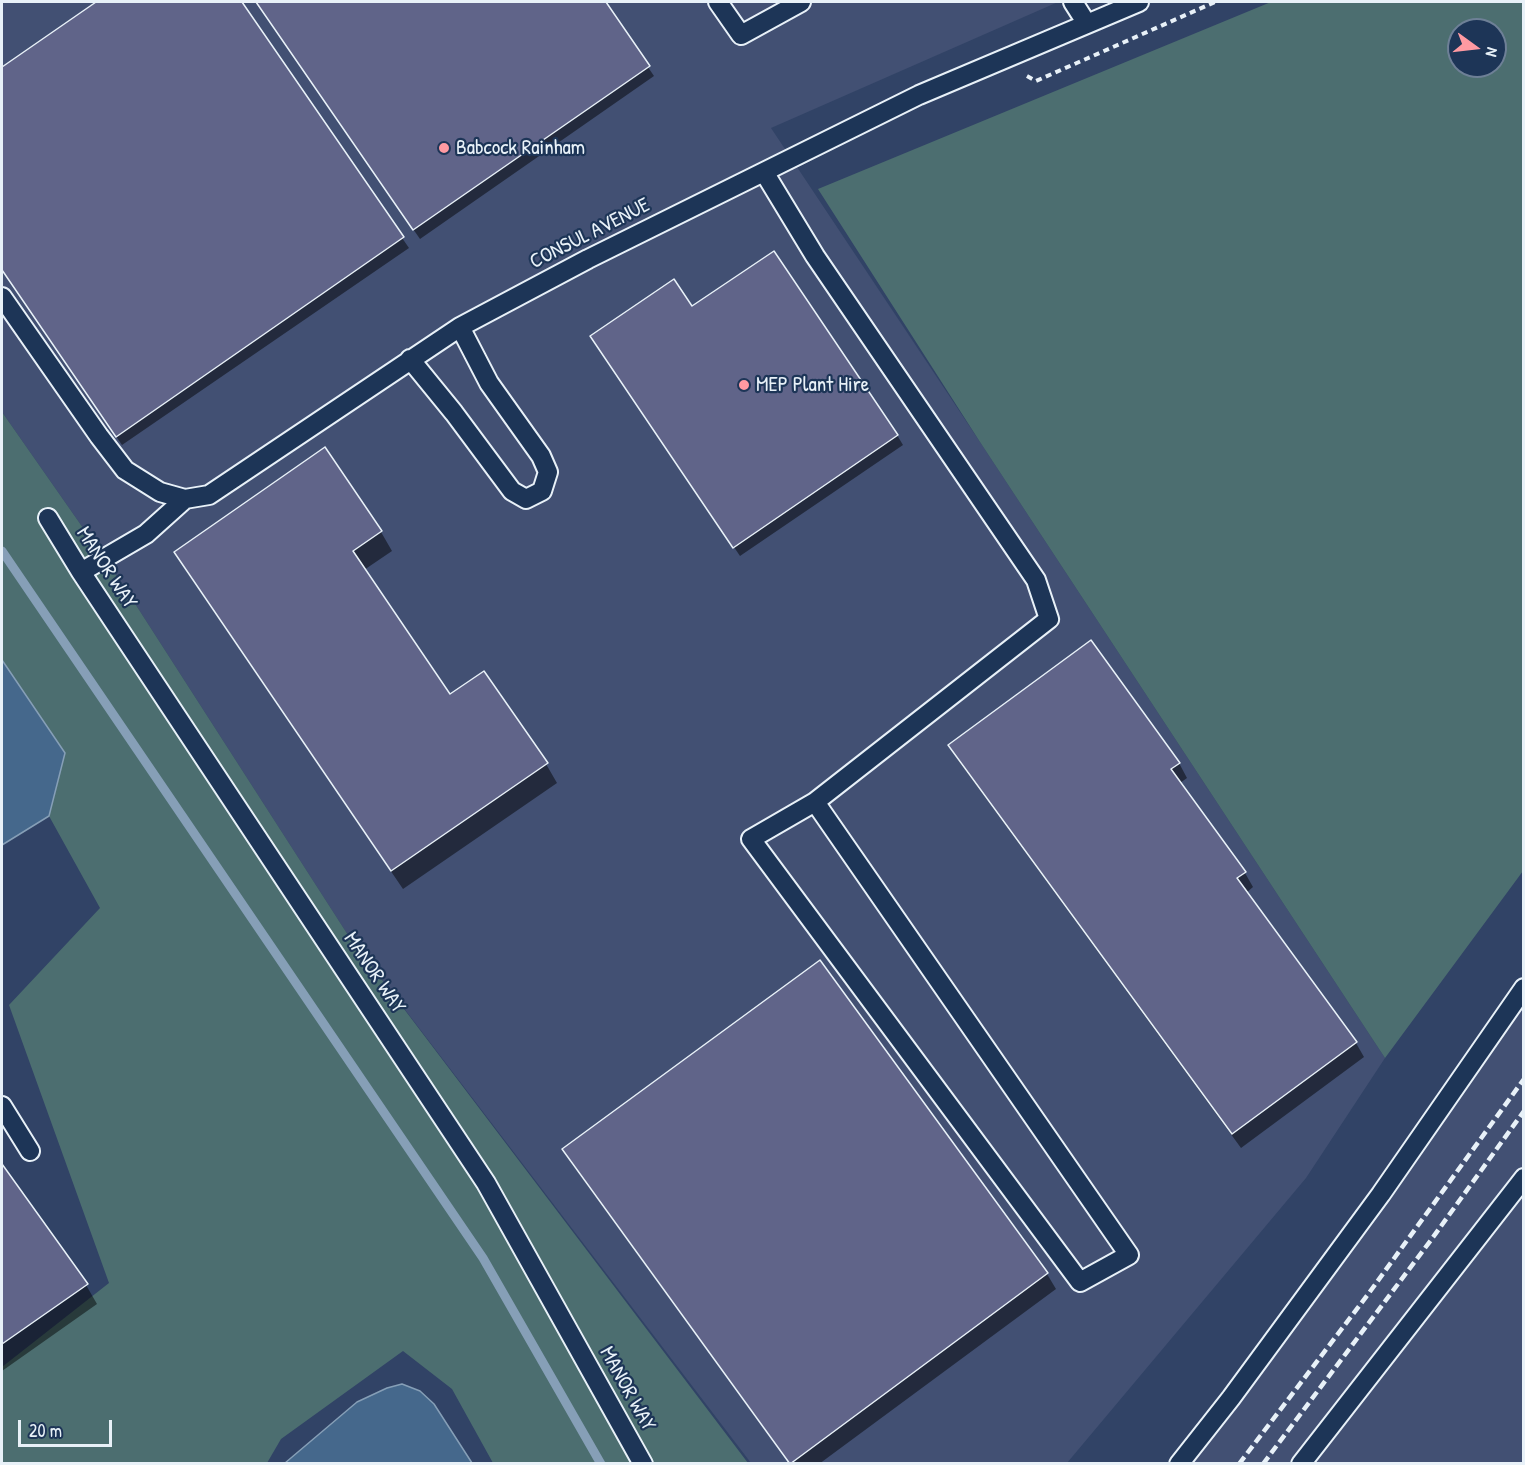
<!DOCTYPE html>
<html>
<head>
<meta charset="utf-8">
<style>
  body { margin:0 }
  #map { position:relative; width:1525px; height:1465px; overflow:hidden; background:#314366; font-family:"Patrick Hand",sans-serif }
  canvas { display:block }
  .frame { position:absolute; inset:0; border:3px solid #e8f1f8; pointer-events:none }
  .north { position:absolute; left:1447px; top:18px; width:60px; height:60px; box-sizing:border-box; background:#1d3557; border:2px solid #6e8097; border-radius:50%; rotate:105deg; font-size:16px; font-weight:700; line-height:24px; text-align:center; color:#e8f1f8 }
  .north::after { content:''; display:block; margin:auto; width:21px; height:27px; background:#ff9aa2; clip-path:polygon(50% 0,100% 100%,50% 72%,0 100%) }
  .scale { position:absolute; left:18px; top:1420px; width:94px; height:27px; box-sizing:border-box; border:3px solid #e8f1f8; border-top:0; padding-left:8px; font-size:18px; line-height:21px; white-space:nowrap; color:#e8f1f8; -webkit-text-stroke:4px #1d3557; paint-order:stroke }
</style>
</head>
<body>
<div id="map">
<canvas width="1525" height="1465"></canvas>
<div class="frame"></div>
<div class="north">N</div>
<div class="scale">20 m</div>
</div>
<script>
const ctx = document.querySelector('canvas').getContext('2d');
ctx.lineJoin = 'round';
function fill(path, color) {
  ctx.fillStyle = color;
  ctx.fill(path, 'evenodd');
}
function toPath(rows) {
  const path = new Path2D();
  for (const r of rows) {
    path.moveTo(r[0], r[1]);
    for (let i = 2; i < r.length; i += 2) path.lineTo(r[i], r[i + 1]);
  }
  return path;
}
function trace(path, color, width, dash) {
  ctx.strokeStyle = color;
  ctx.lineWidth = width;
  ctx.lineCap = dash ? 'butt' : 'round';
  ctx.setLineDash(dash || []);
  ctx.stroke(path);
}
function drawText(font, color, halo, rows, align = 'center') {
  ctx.font = font + ' "Patrick Hand",sans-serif';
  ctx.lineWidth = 4.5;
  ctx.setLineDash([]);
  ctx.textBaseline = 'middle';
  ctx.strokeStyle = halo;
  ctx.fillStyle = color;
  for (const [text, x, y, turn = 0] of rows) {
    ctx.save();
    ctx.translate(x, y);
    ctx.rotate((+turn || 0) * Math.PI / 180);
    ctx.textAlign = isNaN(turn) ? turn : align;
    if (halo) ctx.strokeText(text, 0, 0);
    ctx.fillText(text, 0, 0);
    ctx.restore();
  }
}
fill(toPath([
  [2,2,1058,2,771,128,980,442,1385,1058,1306,1178,1067,1463,751,1463,348,935,125,588,2,412],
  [1523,1002,1523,1463,1191,1464,1266,1368,1389,1202]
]), '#425073');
fill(toPath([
  [1271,2,1523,2,1523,871,1385,1058,980,442,818,189],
  [1459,30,1495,30,1495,66,1459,66],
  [2,412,125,588,348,935,748,1463,493,1463,452,1389,403,1351,281,1439,267,1463,2,1463,2,1367,109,1283,9,1005,100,908,49,816,65,753,2,660]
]), '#4c6e70');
const water = toPath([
  [2,660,65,753,49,816,2,845,2,660],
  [402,1384,420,1391,434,1404,472,1463,285,1463,357,1402,387,1388,402,1384]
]);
fill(water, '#45688c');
trace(water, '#869fb7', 1.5);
fill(toPath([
  [99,2,240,2,409,248,122,445,2,269,2,69],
  [256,2,604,2,654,76,420,239],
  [692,308,897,435,903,445,740,556,598,346],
  [381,532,392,551,364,570,450,696,546,764,557,783,403,889,187,572,176,552],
  [950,745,1179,763,1187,778,1180,783,1245,873,1253,887,1246,893,1356,1043,1364,1057,1241,1148,958,760],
  [819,962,1047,1274,1056,1289,819,1464,790,1464,572,1164,564,1149],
  [2,1166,86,1285,97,1304,2,1371]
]), '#0007');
trace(toPath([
  [2,551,483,1258,601,1464]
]), '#869fb7', 9);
const building = toPath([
  [96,2,242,2,404,237,116,437,2,270,2,67,96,2],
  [256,2,606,2,650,66,413,230,256,2],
  [774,251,898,435,733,548,590,336,674,279,692,306,774,251],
  [325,447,382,531,353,551,450,694,484,671,548,763,391,871,174,552,325,447],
  [1091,640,1180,763,1171,769,1246,872,1237,878,1357,1042,1232,1134,948,745,1091,640],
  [820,960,1048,1273,790,1464,562,1149,820,960],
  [2,1164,88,1284,2,1344,2,1164]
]);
fill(building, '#606489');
trace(building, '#e8f1f8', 1.5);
const lane = toPath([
  [718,2,741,35,801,2],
  [1073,2,1087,24],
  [764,172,815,256,1036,580,1049,619,815,802,1129,1255,1080,1282,751,839,815,802],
  [2,297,99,436,125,470,160,492,185,499,209,495,460,327,588,259,919,95,1139,2],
  [410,359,454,413,512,491,526,499,542,491,548,472,541,456,489,383,460,327],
  [48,518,81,572,486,1183,643,1464],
  [81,572,146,534,185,499],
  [2,1106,30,1151],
  [1179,1464,1231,1398,1381,1194,1524,988],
  [1301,1464,1524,1178]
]);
trace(lane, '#e8f1f8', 22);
trace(toPath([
  [1027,76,1036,81,1215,2]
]), '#e8f1f8', 4, [6, 4.5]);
trace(lane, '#1d3557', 18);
trace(toPath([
  [1239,1464,1369,1293,1524,1079],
  [1263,1464,1431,1240,1524,1111],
  [1523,1464,1524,1463]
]), '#e8f1f8', 4.5, [9, 4.5]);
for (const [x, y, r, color] of [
  [444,148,6,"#ff9aa2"],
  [744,385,6,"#ff9aa2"]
]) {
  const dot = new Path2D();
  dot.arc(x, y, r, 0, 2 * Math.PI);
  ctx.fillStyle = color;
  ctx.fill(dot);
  trace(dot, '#1d3557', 2);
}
drawText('21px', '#e8f1f8', '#1d3557', [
  ["Babcock Rainham",456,148],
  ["MEP Plant Hire",756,385]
], 'left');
drawText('21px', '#e8f1f8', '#1d3557', [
  ["CONSUL AVENUE",590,234,-27],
  ["MANOR WAY",106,568,57],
  ["MANOR WAY",374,973,56],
  ["MANOR WAY",627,1389,61]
]);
</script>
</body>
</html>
